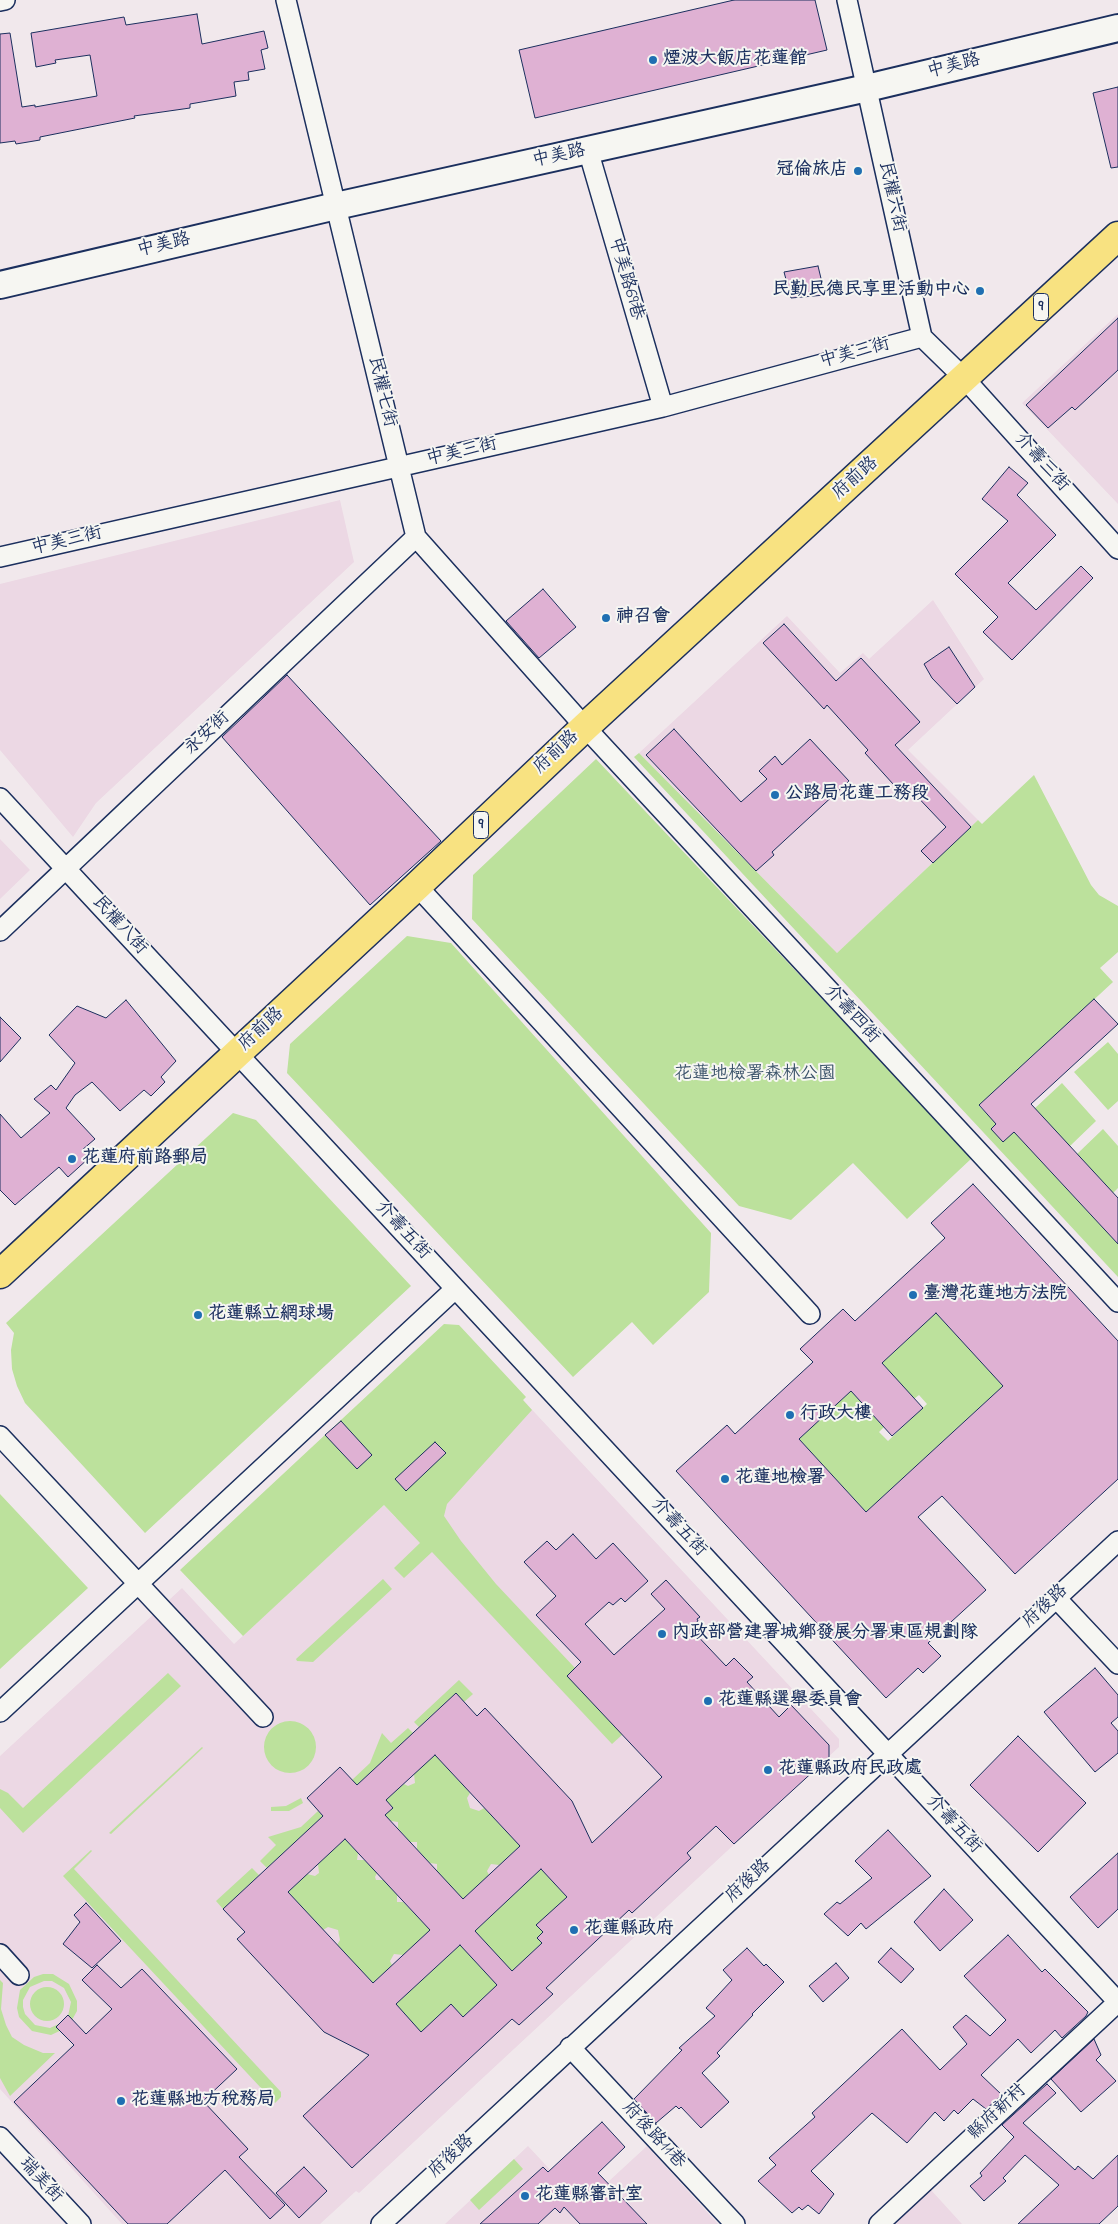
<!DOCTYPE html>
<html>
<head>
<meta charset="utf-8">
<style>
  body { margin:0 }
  canvas { display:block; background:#f1e8ec }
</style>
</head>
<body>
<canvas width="1118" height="2224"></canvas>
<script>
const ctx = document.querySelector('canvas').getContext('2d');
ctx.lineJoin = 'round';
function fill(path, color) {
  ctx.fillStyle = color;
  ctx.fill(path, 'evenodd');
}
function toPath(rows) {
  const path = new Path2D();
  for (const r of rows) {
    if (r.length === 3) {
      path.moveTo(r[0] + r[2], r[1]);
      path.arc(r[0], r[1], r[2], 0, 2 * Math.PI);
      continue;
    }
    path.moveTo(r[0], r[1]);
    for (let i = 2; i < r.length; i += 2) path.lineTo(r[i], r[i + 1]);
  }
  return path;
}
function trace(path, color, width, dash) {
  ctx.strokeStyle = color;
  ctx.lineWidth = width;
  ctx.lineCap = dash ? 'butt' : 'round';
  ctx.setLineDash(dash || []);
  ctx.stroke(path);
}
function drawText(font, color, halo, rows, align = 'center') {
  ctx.font = font + ' "Indie Flower","LXGW WenKai TC",sans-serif';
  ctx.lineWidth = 4;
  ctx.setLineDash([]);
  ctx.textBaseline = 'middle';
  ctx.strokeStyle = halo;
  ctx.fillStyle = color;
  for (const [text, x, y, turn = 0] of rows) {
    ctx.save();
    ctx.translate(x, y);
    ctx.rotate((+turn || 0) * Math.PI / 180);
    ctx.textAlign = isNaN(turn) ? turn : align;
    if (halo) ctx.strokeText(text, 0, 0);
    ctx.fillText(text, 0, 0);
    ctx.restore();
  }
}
fill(toPath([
  [1118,314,1118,504,1022,403],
  [340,500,354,562,96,803,73,837,0,750,0,584],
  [933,600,984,679,908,750,978,820,837,953,639,753,787,616,840,673,863,653,869,659],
  [0,839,30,870,0,899],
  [523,1400,839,1739,839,1747,359,2193,356,2191,320,2224,122,2224,0,2089,0,1756,182,1588,234,1644,384,1505,396,1518],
  [528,2146,583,2205,647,2146,718,2224,445,2224],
  [931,2190,962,2224,894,2224,926,2194]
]), '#ecd8e4');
fill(toPath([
  [639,753,837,953,978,820,982,824,1034,775,1091,885,1099,895,1118,906,1118,952,1100,968,1113,982,979,1106,988,1115,1002,1119,991,1129,1014,1132,1118,1244,1118,1277,634,757],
  [596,759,972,1158,907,1219,853,1163,791,1220,739,1206,472,919,473,875],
  [407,936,451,943,711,1233,709,1292,653,1345,632,1322,573,1377,287,1073,290,1044],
  [1108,1042,1118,1054,1118,1101,1108,1110,1074,1072],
  [1062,1083,1096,1121,1070,1146,1034,1109],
  [233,1113,256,1120,411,1286,145,1533,25,1403,17,1386,12,1369,11,1350,14,1333,6,1323],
  [1103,1129,1118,1146,1118,1188,1113,1193,1077,1154],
  [936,1313,1003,1386,866,1512,799,1439,851,1391,884,1427,879,1432,888,1441,927,1404,919,1395,914,1399,882,1363],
  [444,1324,459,1325,526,1397,523,1400,532,1410,447,1504,444,1516,461,1541,496,1584,575,1668,568,1676,623,1734,612,1744,432,1552,404,1578,394,1568,420,1543,384,1505,243,1636,180,1570],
  [0,1494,88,1588,0,1669],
  [383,1579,392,1589,313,1662,297,1661,296,1659],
  [168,1673,181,1686,23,1833,0,1808,0,1789,8,1793,23,1808],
  [459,1680,473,1694,464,1702,456,1693,419,1727,414,1722],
  [290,1747,26],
  [408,1728,413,1733,357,1785,352,1780,370,1763,382,1733,391,1743],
  [202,1747,203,1748,111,1834,109,1833],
  [435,1755,470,1793,467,1798,470,1808,479,1811,484,1808,520,1846,499,1865,491,1864,487,1871,489,1875,463,1899,437,1871,437,1864,430,1863,417,1849,417,1842,410,1842,398,1828,398,1822,391,1821,385,1815,386,1800,404,1784,408,1786,415,1783,414,1774],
  [301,1798,303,1803,289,1811,271,1811,271,1807,286,1806],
  [318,1811,323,1816,267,1868,260,1861,276,1845,268,1837,301,1827],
  [345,1839,358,1853,357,1860,364,1860,377,1873,375,1877,376,1880,384,1880,397,1895,397,1902,403,1902,430,1930,403,1955,394,1954,390,1961,392,1965,373,1983,337,1945,340,1940,338,1930,328,1927,323,1930,288,1892,307,1874,315,1876,319,1873,318,1864],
  [91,1850,92,1851,74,1869,281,2092,281,2097,275,2103,63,1876],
  [252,1868,259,1875,223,1909,216,1901],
  [541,1869,574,1905,536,1925,543,1932,537,1938,542,1943,512,1971,475,1931],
  [460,1945,497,1985,463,2017,451,2004,439,2015,429,2040,394,2006],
  [43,1974,53,1974,69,1984,77,2001,77,2011,68,2027,51,2035,32,2031,19,2017,17,2008,20,1990,34,1977],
  [44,1981,52,1981,64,1988,71,2002,68,2016,63,2022,50,2028,35,2025,25,2014,23,2007,23,2000,30,1987],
  [0,1980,3,1983,1,2009,6,2025,12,2037,24,2045,43,2053,55,2053,10,2096,0,2078],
  [47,2004,17],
  [514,2159,523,2169,479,2210,470,2200]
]), '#bce19c');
const building = toPath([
  [734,0,815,0,827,50,535,118,519,50,734,0],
  [197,14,202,44,264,31,268,48,261,50,265,69,248,72,249,80,234,82,236,96,190,104,190,108,134,116,135,118,40,137,40,140,16,144,15,141,0,143,0,34,10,33,22,107,35,105,35,107,97,96,90,55,55,60,56,63,36,67,31,33,124,17,126,25,197,14],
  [1118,87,1118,167,1111,168,1093,93,1118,87],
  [818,266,825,295,791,298,784,272,818,266],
  [1118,318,1118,370,1075,410,1072,407,1048,428,1026,405,1118,318],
  [1009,467,1028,483,1017,495,1056,535,1008,583,1036,610,1081,566,1093,578,1012,660,983,632,998,617,955,574,1008,521,982,499,1009,467],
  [543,589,576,627,539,658,506,621,543,589],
  [784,624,836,681,861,658,920,722,895,745,971,827,933,863,921,851,946,827,910,789,903,795,865,753,868,750,827,705,824,709,763,643,784,624],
  [949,647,975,687,957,704,932,678,924,664,949,647],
  [287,675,441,841,370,905,222,737,287,675],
  [674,729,741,802,767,779,759,771,775,756,782,765,810,739,849,781,772,852,774,855,756,871,646,755,674,729],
  [1094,999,1118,1024,1031,1104,1118,1198,1118,1244,1014,1132,1003,1142,991,1129,996,1124,979,1105,1094,999],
  [126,1000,176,1061,161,1077,165,1082,151,1096,144,1090,120,1111,92,1082,75,1095,66,1108,95,1139,82,1150,89,1158,68,1177,59,1167,15,1205,0,1190,0,1114,21,1138,50,1113,34,1099,51,1085,56,1090,75,1063,49,1035,77,1006,106,1018,126,1000],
  [0,1017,21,1038,0,1062,0,1017],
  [973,1184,1118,1341,1118,1479,1015,1574,942,1496,918,1517,986,1590,928,1643,941,1656,923,1673,918,1668,886,1698,676,1471,727,1425,735,1434,813,1362,800,1349,843,1309,855,1321,945,1238,931,1223,973,1184],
  [936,1313,1003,1386,866,1512,799,1439,851,1391,892,1436,923,1408,882,1363,936,1313],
  [341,1421,372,1455,357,1469,325,1435,341,1421],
  [435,1442,446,1453,406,1491,395,1479,435,1442],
  [573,1534,596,1559,613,1543,648,1581,625,1602,621,1598,613,1605,609,1602,585,1624,614,1655,665,1609,651,1594,666,1580,700,1617,697,1619,698,1621,690,1628,726,1666,734,1658,753,1677,747,1682,779,1717,791,1705,829,1745,829,1757,734,1844,716,1826,687,1853,691,1858,632,1913,629,1910,546,1988,553,1994,519,2025,512,2019,352,2168,303,2116,369,2055,324,2032,237,1939,245,1932,223,1909,323,1816,307,1798,340,1767,357,1785,456,1693,477,1716,485,1708,572,1801,592,1843,662,1777,567,1676,581,1662,536,1615,556,1596,524,1562,547,1541,556,1550,573,1534],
  [435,1755,520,1846,463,1899,385,1815,393,1808,386,1800,435,1755],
  [345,1839,430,1930,373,1983,288,1892,345,1839],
  [541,1869,567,1897,536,1925,543,1932,537,1938,542,1943,512,1971,475,1931,541,1869],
  [460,1945,497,1985,463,2017,451,2004,421,2032,396,2004,460,1945],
  [1095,1668,1118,1695,1118,1717,1111,1723,1118,1731,1118,1753,1095,1772,1044,1712,1095,1668],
  [1018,1736,1086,1803,1038,1852,970,1785,1018,1736],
  [888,1830,931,1876,866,1929,861,1923,848,1936,824,1914,837,1902,840,1904,872,1878,855,1861,888,1830],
  [1118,1853,1118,1909,1098,1928,1070,1897,1118,1853],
  [944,1889,973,1920,940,1951,914,1922,944,1889],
  [86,1903,121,1941,92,1968,63,1944,80,1922,74,1915,86,1903],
  [1008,1935,1042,1972,1045,1969,1088,2012,1086,2016,1062,2038,1055,2030,1031,2053,1018,2039,981,2075,1002,2095,986,2109,973,2099,958,2114,954,2110,944,2121,935,2112,907,2143,872,2113,811,2171,834,2194,819,2214,808,2205,802,2210,799,2207,792,2213,758,2181,776,2165,769,2158,815,2117,812,2113,902,2029,940,2070,967,2044,953,2027,966,2015,990,2036,1006,2020,964,1976,1008,1935],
  [747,1948,764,1966,766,1964,784,1982,752,2014,753,2015,717,2053,720,2056,702,2073,729,2102,701,2128,681,2107,679,2109,676,2106,656,2123,634,2099,682,2050,679,2048,715,2016,706,2008,732,1980,723,1970,747,1948],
  [891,1948,914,1969,901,1983,878,1962,891,1948],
  [836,1963,849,1978,823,2002,809,1986,836,1963],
  [97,1965,121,1988,142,1969,237,2069,203,2101,248,2149,239,2157,285,2205,270,2219,225,2170,167,2224,128,2224,14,2102,74,2045,56,2027,68,2015,86,2034,112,2009,82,1980,97,1965],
  [1094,2039,1101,2055,1096,2060,1116,2081,1081,2112,1051,2079,1094,2039],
  [1047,2084,1056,2093,1023,2123,1075,2170,1078,2166,1093,2179,1118,2155,1118,2206,1099,2224,1018,2224,1059,2185,1025,2155,1003,2178,1006,2181,984,2201,970,2186,982,2176,980,2173,1014,2137,1002,2125,1047,2084],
  [602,2122,625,2147,598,2173,647,2224,580,2224,564,2207,560,2213,555,2208,538,2224,480,2224,543,2167,548,2172,602,2122],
  [304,2167,327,2191,299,2218,276,2193,304,2167]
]);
fill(building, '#dfb1d3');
trace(building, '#1b2f5e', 1);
const street = toPath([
  [286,0,416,537,585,727,1118,1302],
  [847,0,922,337,964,378,1118,549],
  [0,1,5,0],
  [588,150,663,407],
  [0,557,663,407,922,337],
  [0,798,1118,2002],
  [417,886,810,1314],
  [0,931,416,537],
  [0,1436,263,1717],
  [1056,1598,1118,1664],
  [0,1712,455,1289],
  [0,1954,19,1975],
  [570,2047,735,2224],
  [0,2137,81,2224],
  [381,2224,1118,1541],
  [879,2224,1118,2002]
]);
const secondary = toPath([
  [0,285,336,206,867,88,1118,28]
]);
const primary = toPath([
  [0,1274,417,886,585,727,1118,236]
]);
trace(street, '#1b2f5e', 22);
trace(secondary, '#1b2f5e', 30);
trace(primary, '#1b2f5e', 31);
trace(street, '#f6f6f2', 19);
trace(secondary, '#f6f6f2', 26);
trace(primary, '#f8e281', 28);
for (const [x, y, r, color] of [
  [653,60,5,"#1f6fb2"],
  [858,171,5,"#1f6fb2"],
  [980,291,5,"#1f6fb2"],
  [606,618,5,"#1f6fb2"],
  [775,795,5,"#1f6fb2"],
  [72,1159,5,"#1f6fb2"],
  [913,1295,5,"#1f6fb2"],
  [198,1315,5,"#1f6fb2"],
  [790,1415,5,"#1f6fb2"],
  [725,1479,5,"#1f6fb2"],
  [662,1634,5,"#1f6fb2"],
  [708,1701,5,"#1f6fb2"],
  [768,1770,5,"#1f6fb2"],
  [574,1930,5,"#1f6fb2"],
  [121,2101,5,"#1f6fb2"],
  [525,2196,5,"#1f6fb2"]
]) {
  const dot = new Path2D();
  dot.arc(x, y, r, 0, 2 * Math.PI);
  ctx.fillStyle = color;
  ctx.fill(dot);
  trace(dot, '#f6f6f2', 2);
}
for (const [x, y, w] of [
  [1041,307,15],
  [481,825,15]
]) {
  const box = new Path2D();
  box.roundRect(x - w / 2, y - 13.5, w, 27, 4);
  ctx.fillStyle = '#f6f6f2';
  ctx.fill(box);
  trace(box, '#1b2f5e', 1);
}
drawText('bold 16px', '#1b2f5e', null, [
  ["9",1041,307],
  ["9",481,825]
]);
drawText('bold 18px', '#1b2f5e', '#f6f6f2', [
  ["煙波大飯店花蓮館",663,60],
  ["冠倫旅店",848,171,"right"],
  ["民勤民德民享里活動中心",970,291,"right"],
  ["神召會",616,618],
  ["公路局花蓮工務段",785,795],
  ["花蓮府前路郵局",82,1159],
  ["臺灣花蓮地方法院",923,1295],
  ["花蓮縣立網球場",208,1315],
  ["行政大樓",800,1415],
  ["花蓮地檢署",735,1479],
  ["內政部營建署城鄉發展分署東區規劃隊",672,1634],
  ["花蓮縣選舉委員會",718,1701],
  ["花蓮縣政府民政處",778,1770],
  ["花蓮縣政府",584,1930],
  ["花蓮縣地方稅務局",131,2101],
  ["花蓮縣審計室",535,2196]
], 'left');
drawText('18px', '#1b2f5e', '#f6f6f2', [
  ["中美路",954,67,-14],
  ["中美路",559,157,-12],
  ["民權六街",891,197,78],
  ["中美路",164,246,-13],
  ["中美路69巷",625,279,74],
  ["中美三街",855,354,-15],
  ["民權七街",381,392,77],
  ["中美三街",462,453,-13],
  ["介壽三街",1041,463,48],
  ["府前路",856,479,-42],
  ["中美三街",67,542,-13],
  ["永安街",208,734,-43],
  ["府前路",557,753,-43],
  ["民權八街",119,926,48],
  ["介壽四街",851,1015,47],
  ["府前路",262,1030,-43],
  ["介壽五街",402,1231,47],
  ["介壽五街",678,1528,47],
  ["府後路",1046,1607,-43],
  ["介壽五街",953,1825,47],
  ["府後路",749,1882,-43],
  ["縣府新村",998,2113,-43],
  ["府後路11巷",653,2136,47],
  ["府後路",452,2157,-43],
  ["瑞美街",40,2181,47]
]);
drawText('18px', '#3b536a', '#f6f6f2', [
  ["花蓮地檢署森林公園",755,1075]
]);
</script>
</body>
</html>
